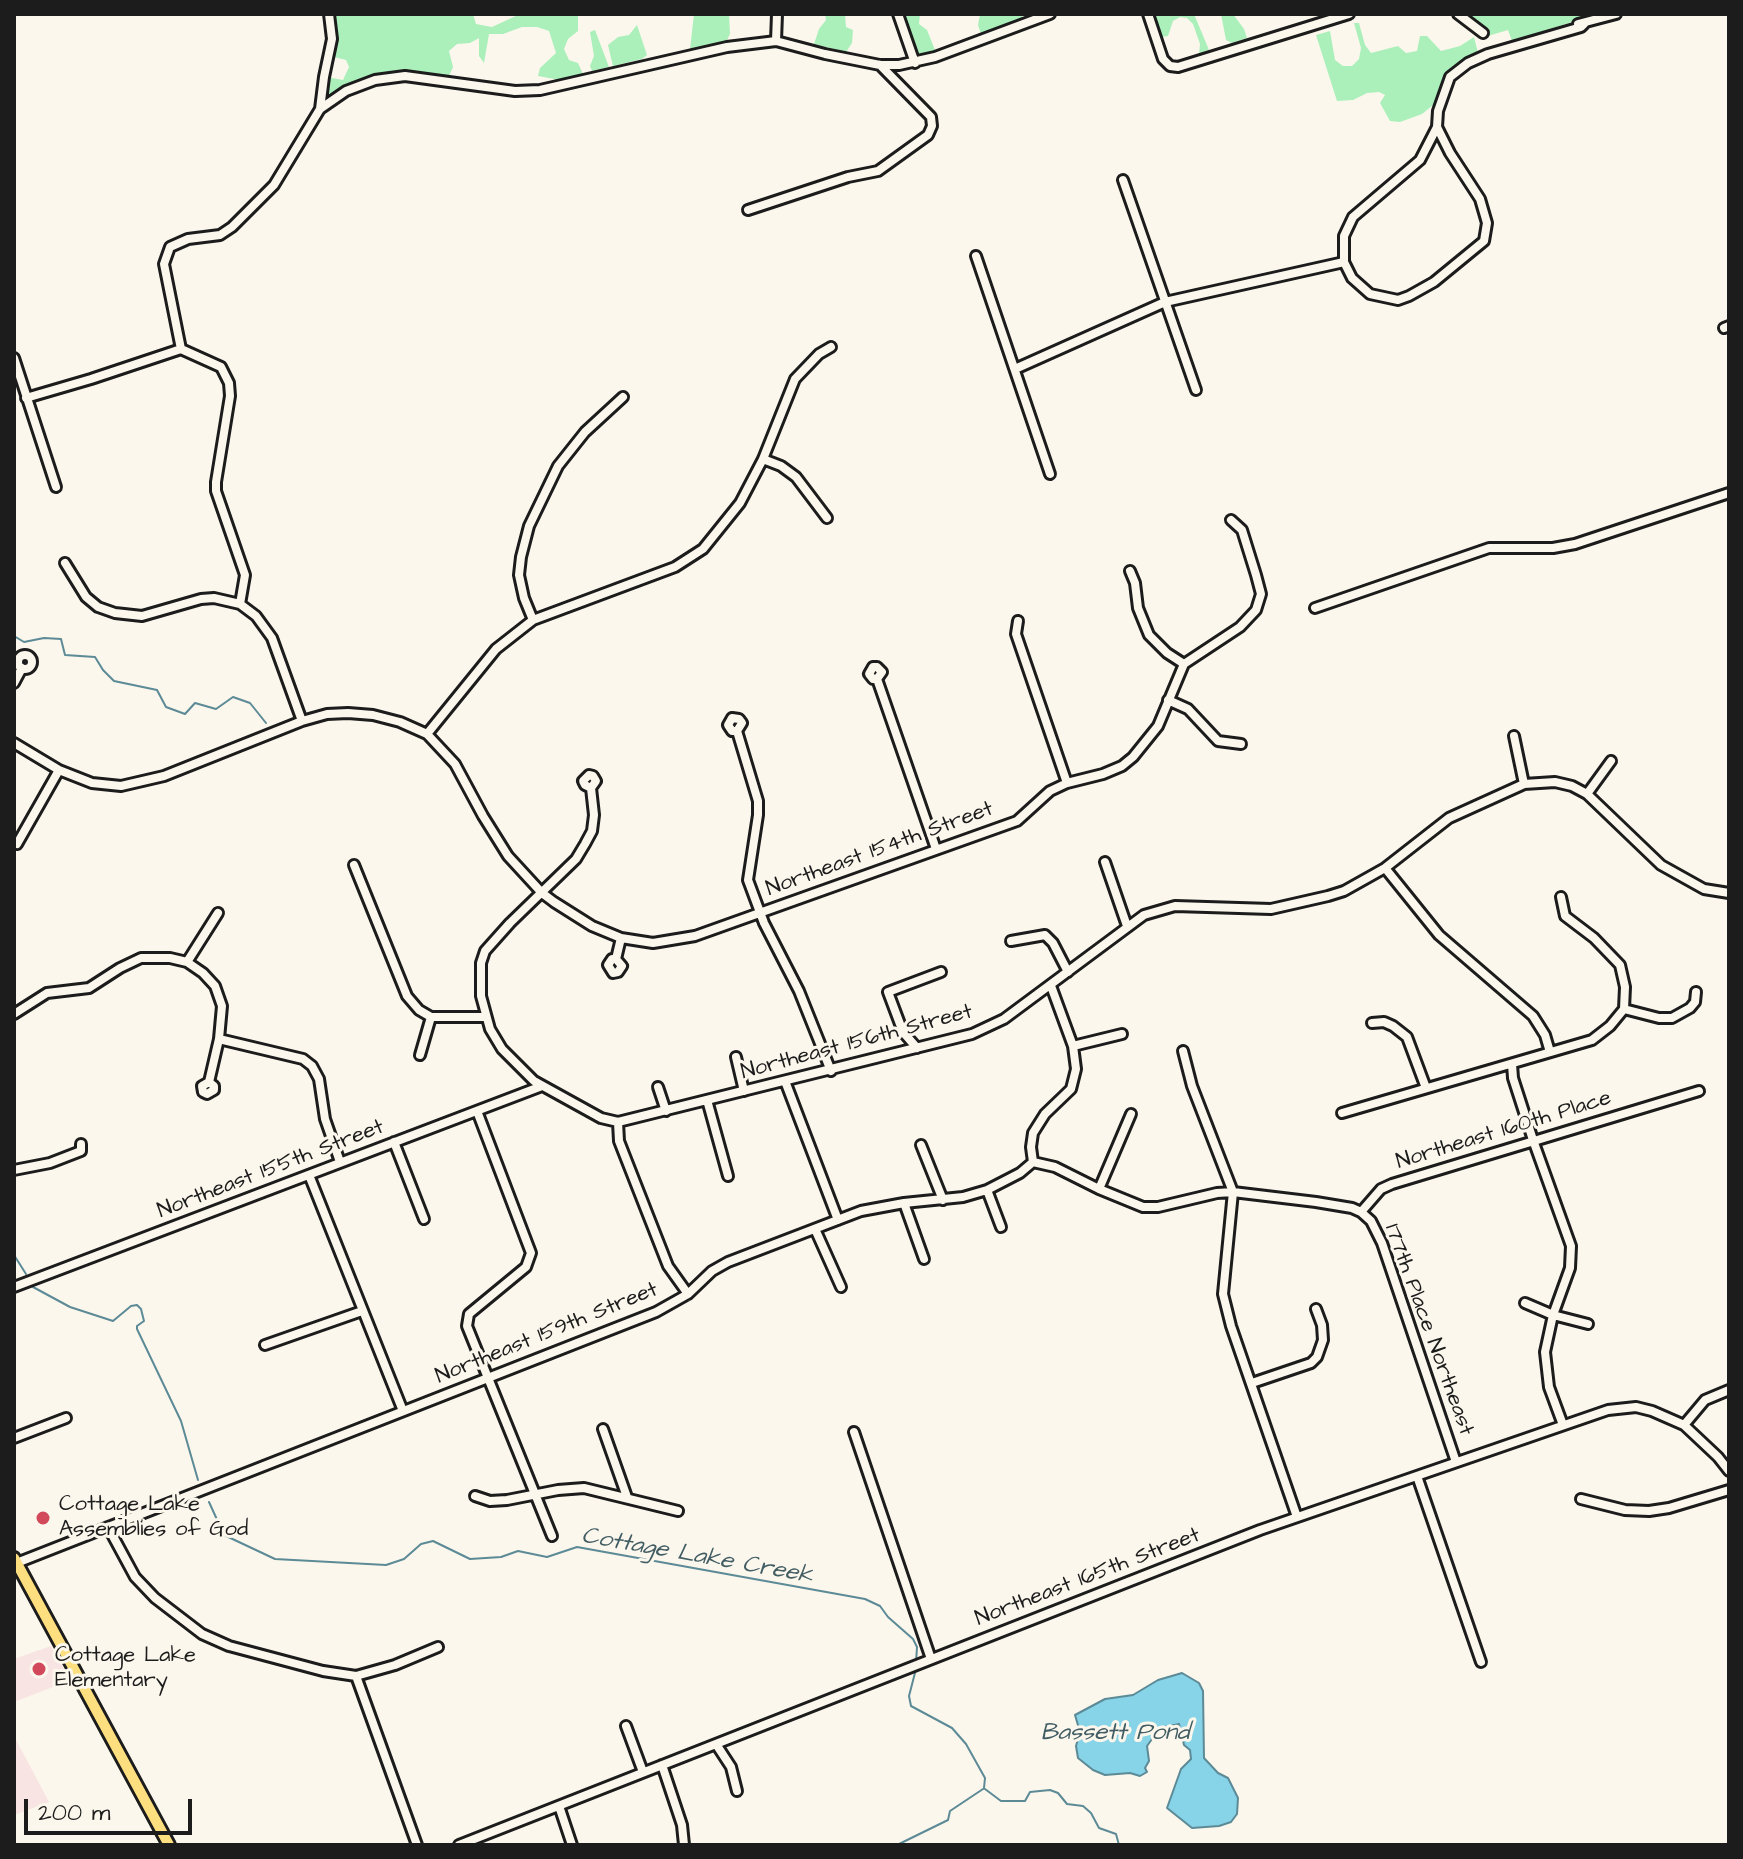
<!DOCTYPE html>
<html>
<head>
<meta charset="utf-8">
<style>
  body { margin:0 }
  #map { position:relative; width:1743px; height:1859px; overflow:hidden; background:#fbf7ec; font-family:"Architects Daughter",sans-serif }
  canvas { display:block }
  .frame { position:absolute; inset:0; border:16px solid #1c1c1c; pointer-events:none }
  .scale { position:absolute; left:24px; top:1799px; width:168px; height:36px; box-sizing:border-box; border:4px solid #1c1c1c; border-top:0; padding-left:10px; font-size:24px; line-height:28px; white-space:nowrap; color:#1c1c1c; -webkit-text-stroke:6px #fbf7ec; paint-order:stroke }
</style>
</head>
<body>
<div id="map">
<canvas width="1743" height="1859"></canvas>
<div class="frame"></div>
<div class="scale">200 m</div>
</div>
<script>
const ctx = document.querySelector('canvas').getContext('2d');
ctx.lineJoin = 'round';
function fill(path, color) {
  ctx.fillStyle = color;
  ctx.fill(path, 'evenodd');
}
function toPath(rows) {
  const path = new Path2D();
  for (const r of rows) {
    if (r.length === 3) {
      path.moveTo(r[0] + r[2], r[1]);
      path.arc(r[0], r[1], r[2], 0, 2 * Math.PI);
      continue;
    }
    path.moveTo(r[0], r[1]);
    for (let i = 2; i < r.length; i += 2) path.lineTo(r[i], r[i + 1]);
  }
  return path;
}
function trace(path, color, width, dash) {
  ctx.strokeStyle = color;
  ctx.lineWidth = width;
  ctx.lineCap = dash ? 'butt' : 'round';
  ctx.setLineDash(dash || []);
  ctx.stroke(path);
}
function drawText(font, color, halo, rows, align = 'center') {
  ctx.font = font + ' "Architects Daughter",sans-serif';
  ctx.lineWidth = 6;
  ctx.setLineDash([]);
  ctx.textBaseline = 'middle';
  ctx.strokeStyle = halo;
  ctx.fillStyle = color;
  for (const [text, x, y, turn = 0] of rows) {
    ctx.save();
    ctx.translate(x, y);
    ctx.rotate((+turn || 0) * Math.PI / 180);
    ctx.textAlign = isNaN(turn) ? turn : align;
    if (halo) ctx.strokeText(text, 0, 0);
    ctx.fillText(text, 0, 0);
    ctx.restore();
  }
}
fill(toPath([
  [51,1646,71,1680,14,1702,14,1659],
  [14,1736,49,1802,14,1815]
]), '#f8e4e2');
fill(toPath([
  [333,14,473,14,476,24,492,27,520,14,578,14,578,31,568,39,564,49,569,60,578,63,583,74,565,81,538,76,540,68,556,53,549,31,537,27,522,27,503,34,489,34,484,63,479,56,479,38,470,43,457,44,449,51,453,67,449,76,398,72,373,77,329,96,325,93,327,77,343,80,349,67,346,60,334,57,336,35],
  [694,14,729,14,730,34,726,42,690,49],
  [825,14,845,14,846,27,853,30,852,43,846,52,814,44,819,29,826,20],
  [902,14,920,14,919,24,927,30,935,50,917,56],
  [980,14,1023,14,1022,18,981,34,978,25],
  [1153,14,1194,14,1209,50,1199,54,1200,44,1193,24,1187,18,1180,17,1173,21,1168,36,1161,37],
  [1221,14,1233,14,1244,29,1247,38,1232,43,1226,40],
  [1465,14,1587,14,1588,17,1512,41,1508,30,1488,36],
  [1354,23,1359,23,1365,45,1371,53,1398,46,1406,53,1417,51,1420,36,1427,36,1441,51,1460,46,1474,37,1478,53,1456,64,1445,79,1438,101,1422,114,1400,122,1390,121,1380,103,1385,95,1379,92,1367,93,1353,100,1337,101,1316,35,1330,31,1335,60,1343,66,1352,66,1359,59,1361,48],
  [637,25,647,55,642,59,613,66,608,45,618,37,629,35],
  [595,30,609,67,592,71,590,66,594,56,590,32]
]), '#abf0bb');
const water = toPath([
  [1182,1673,1199,1683,1203,1691,1204,1758,1218,1773,1228,1778,1238,1798,1237,1814,1231,1822,1219,1826,1192,1828,1167,1808,1181,1769,1191,1759,1190,1750,1184,1745,1179,1724,1160,1728,1147,1746,1149,1761,1145,1768,1147,1772,1140,1776,1130,1773,1105,1775,1093,1770,1078,1758,1076,1746,1080,1732,1075,1715,1105,1699,1133,1695,1158,1680,1182,1673]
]);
fill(water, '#87d3e7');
trace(water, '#5c8a96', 2);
trace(toPath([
  [14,636,24,642,44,638,61,639,65,655,95,657,103,670,114,681,157,690,166,707,185,714,195,703,216,709,233,697,250,703,266,723],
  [14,1255,26,1274],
  [33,1287,70,1307,113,1321,131,1306,137,1305,141,1309,144,1321,137,1326,137,1329,181,1421,198,1480],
  [209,1502,224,1535,275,1559,386,1565,404,1559,421,1544,433,1541,470,1559,501,1557,518,1551,547,1557,577,1547,865,1599,880,1606,888,1617,913,1639,917,1647,916,1663],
  [916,1669,909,1696,911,1706,952,1728,966,1744,985,1778,984,1788],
  [985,1789,1001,1801,1025,1801,1030,1792,1050,1790,1058,1793,1067,1804,1083,1806,1091,1813,1099,1828,1116,1834,1119,1845],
  [897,1845,948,1820,950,1811,983,1789]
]), '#5c8a96', 2);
const minor = toPath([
  [898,14,915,63],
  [1148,14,1163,59,1170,66,1178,67,1349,14],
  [1458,14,1483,33],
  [1578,24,1616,14],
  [776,41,777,14],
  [320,109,324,77,332,39,329,14],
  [1437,127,1450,153,1480,199,1487,223,1484,241,1434,282,1409,296,1398,300,1370,294,1352,278,1344,262,1344,236,1353,217,1420,160,1437,127,1438,111,1450,77,1468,63,1488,54,1581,27,1584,24],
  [1123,180,1196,390],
  [748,210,848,177,878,171,928,135,932,126,931,117,880,65],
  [976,256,1050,474],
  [1724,328,1729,326],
  [181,349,164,264,170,247,188,239,220,235,232,227,274,185,320,109,346,91,375,80,405,76,515,91,540,90,727,47,776,41,825,54,880,65,899,65,935,57,1050,14],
  [181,349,221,367,229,383,230,396,216,482,216,491,245,575,240,604],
  [14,358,56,487],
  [1015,369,1165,302,1344,262],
  [26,398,91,379,181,349],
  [763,459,781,466,796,477,827,518],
  [65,563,86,597,98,607,115,613,142,616,201,599,214,598,240,604,256,616,272,638,302,721],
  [1130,571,1135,583,1138,608,1149,635,1167,653,1184,664],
  [1315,608,1489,548,1553,548,1575,544,1729,493],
  [533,620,524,598,519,575,521,557,529,526,558,466,585,432,623,397],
  [1018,621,1016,634,1067,783],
  [25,662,7],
  [877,679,882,672,877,667,873,667,869,674,873,679,877,679,936,849],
  [14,683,22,668],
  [1168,700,1188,709,1218,741,1241,744],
  [737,731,742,723,739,719,732,718,728,725,732,731,737,731,758,801,758,815,748,880,764,923,799,991,831,1071],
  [427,734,455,764,483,816,508,856,542,893,554,902,592,926,621,938,653,943,695,936,1017,821,1050,791,1067,783,1103,774,1122,766,1133,757,1158,726,1184,664,1240,627,1256,610,1261,594,1256,575,1242,530,1231,520],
  [1514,736,1524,784],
  [14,743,59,770,92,783,121,786,164,776,302,721,327,714,348,713,373,715,400,722,427,734,496,649,533,620,675,567,703,549,740,503,763,459,795,379,819,354,831,347],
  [591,788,585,785,583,781,589,775,593,776,596,781,591,788,594,815,592,831,585,844,576,859,510,923,485,951,481,963,481,996,490,1029,502,1049,534,1081,601,1118,618,1122,972,1034,1004,1019,1144,915,1175,906,1271,909,1328,896,1344,891,1385,868,1449,818,1524,784,1555,782,1572,786,1587,794,1661,865,1704,889,1729,893],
  [1587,794,1611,761],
  [17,844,59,770],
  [1105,862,1127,926],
  [354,865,407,996,419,1010,431,1017,486,1017],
  [1385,868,1439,935,1533,1016,1545,1035,1550,1052],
  [1561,897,1565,916,1594,938,1620,965,1625,987,1624,1009],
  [1011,941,1045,935,1053,943,1068,972],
  [616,959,612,959,608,965,613,973,618,972,622,966,616,959,621,938],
  [187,962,218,913],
  [14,1014,47,993,89,988,120,968,141,958,170,958,187,962,203,973,215,986,222,1006,219,1039,209,1082,214,1086,214,1090,207,1094,203,1092,202,1086,209,1082],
  [1372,1023,1384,1022,1393,1026,1407,1037,1426,1088],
  [219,1039,303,1059,312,1066,319,1079,325,1119,340,1162],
  [1073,1046,1122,1034],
  [917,1048,903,1032,888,992,941,972],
  [1183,1051,1192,1086,1233,1192,1223,1294,1231,1326,1297,1517],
  [420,1055,431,1017],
  [736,1057,744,1091],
  [1512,1064,1513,1078,1533,1140,1571,1246,1570,1268,1553,1315,1545,1352,1549,1387,1563,1425],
  [785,1081,838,1220],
  [658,1087,666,1111],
  [707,1100,728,1176],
  [477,1111,531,1253,526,1267,469,1314,467,1326,552,1536],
  [1342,1113,1592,1040,1610,1026,1624,1009,1659,1018,1672,1018,1690,1008,1695,1002,1696,992],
  [618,1122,619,1141,668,1266,688,1294],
  [394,1142,424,1219],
  [921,1145,943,1200],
  [1033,1162,1055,1167,1099,1189,1143,1207,1158,1207,1217,1193,1233,1192,1316,1202,1352,1208,1361,1212,1381,1189,1392,1184,1699,1091],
  [1033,1162,1031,1147,1033,1133,1045,1114,1071,1089,1076,1069,1073,1046,1051,986],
  [14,1170,50,1163,81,1151,81,1144],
  [309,1175,403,1411],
  [1099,1189,1131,1114],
  [987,1190,1001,1227],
  [904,1203,924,1259],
  [1361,1212,1371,1221,1382,1243,1456,1462],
  [815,1229,841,1287],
  [14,1287,542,1086],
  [1525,1303,1553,1315,1588,1324],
  [265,1345,362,1311],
  [1252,1383,1311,1363,1317,1357,1323,1340,1322,1325,1316,1309],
  [1684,1425,1705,1400,1729,1390],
  [603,1429,627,1497],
  [854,1432,931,1659],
  [14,1438,66,1418],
  [1417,1476,1481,1662],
  [475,1496,490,1501,507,1500,558,1490,584,1488,678,1511],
  [1581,1499,1625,1510,1649,1511,1669,1508,1729,1490],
  [108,1527,135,1577,155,1598,202,1634,229,1646,323,1671,356,1676,395,1665,438,1647],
  [14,1564,656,1312,688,1294,712,1271,728,1262,861,1211,904,1203,963,1197,987,1190,1020,1173,1033,1162],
  [356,1676,417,1845],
  [626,1726,643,1772],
  [716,1744,731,1767,737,1791],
  [662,1765,682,1825,684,1845],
  [559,1806,572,1845],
  [459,1845,1260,1530,1608,1410,1636,1407,1652,1411,1684,1425,1718,1457,1729,1471]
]);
const major = toPath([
  [14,1558,169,1845]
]);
trace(minor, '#1c1c1c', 14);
trace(major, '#1c1c1c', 16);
trace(minor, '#fbf7ec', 8);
trace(major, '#fedf80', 10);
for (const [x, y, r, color] of [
  [43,1518,8,"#d1495b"],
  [39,1669,8,"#d1495b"]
]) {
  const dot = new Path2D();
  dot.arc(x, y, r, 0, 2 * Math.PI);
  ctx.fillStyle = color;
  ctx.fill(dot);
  trace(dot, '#fbf7ec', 3);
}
drawText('22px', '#1c1c1c', '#fbf7ec', [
  ["Northeast 154th Street",880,850,-20],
  ["Northeast 156th Street",857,1043,-15],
  ["Northeast 160th Place",1504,1131,-17],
  ["Northeast 155th Street",271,1170,-21],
  ["177th Place Northeast",1428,1330,70],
  ["Northeast 159th Street",547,1334,-22],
  ["Northeast 165th Street",1088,1578,-21]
]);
drawText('22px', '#1c1c1c', '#fbf7ec', [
  ["Cottage Lake",59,1505],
  ["Assemblies of God",59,1530],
  ["Cottage Lake",55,1656],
  ["Elementary",55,1681]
], 'left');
drawText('italic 24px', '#415c63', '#fbf7ec', [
  ["Cottage Lake Creek",697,1557,10],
  ["Bassett Pond",1115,1734]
]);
</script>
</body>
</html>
